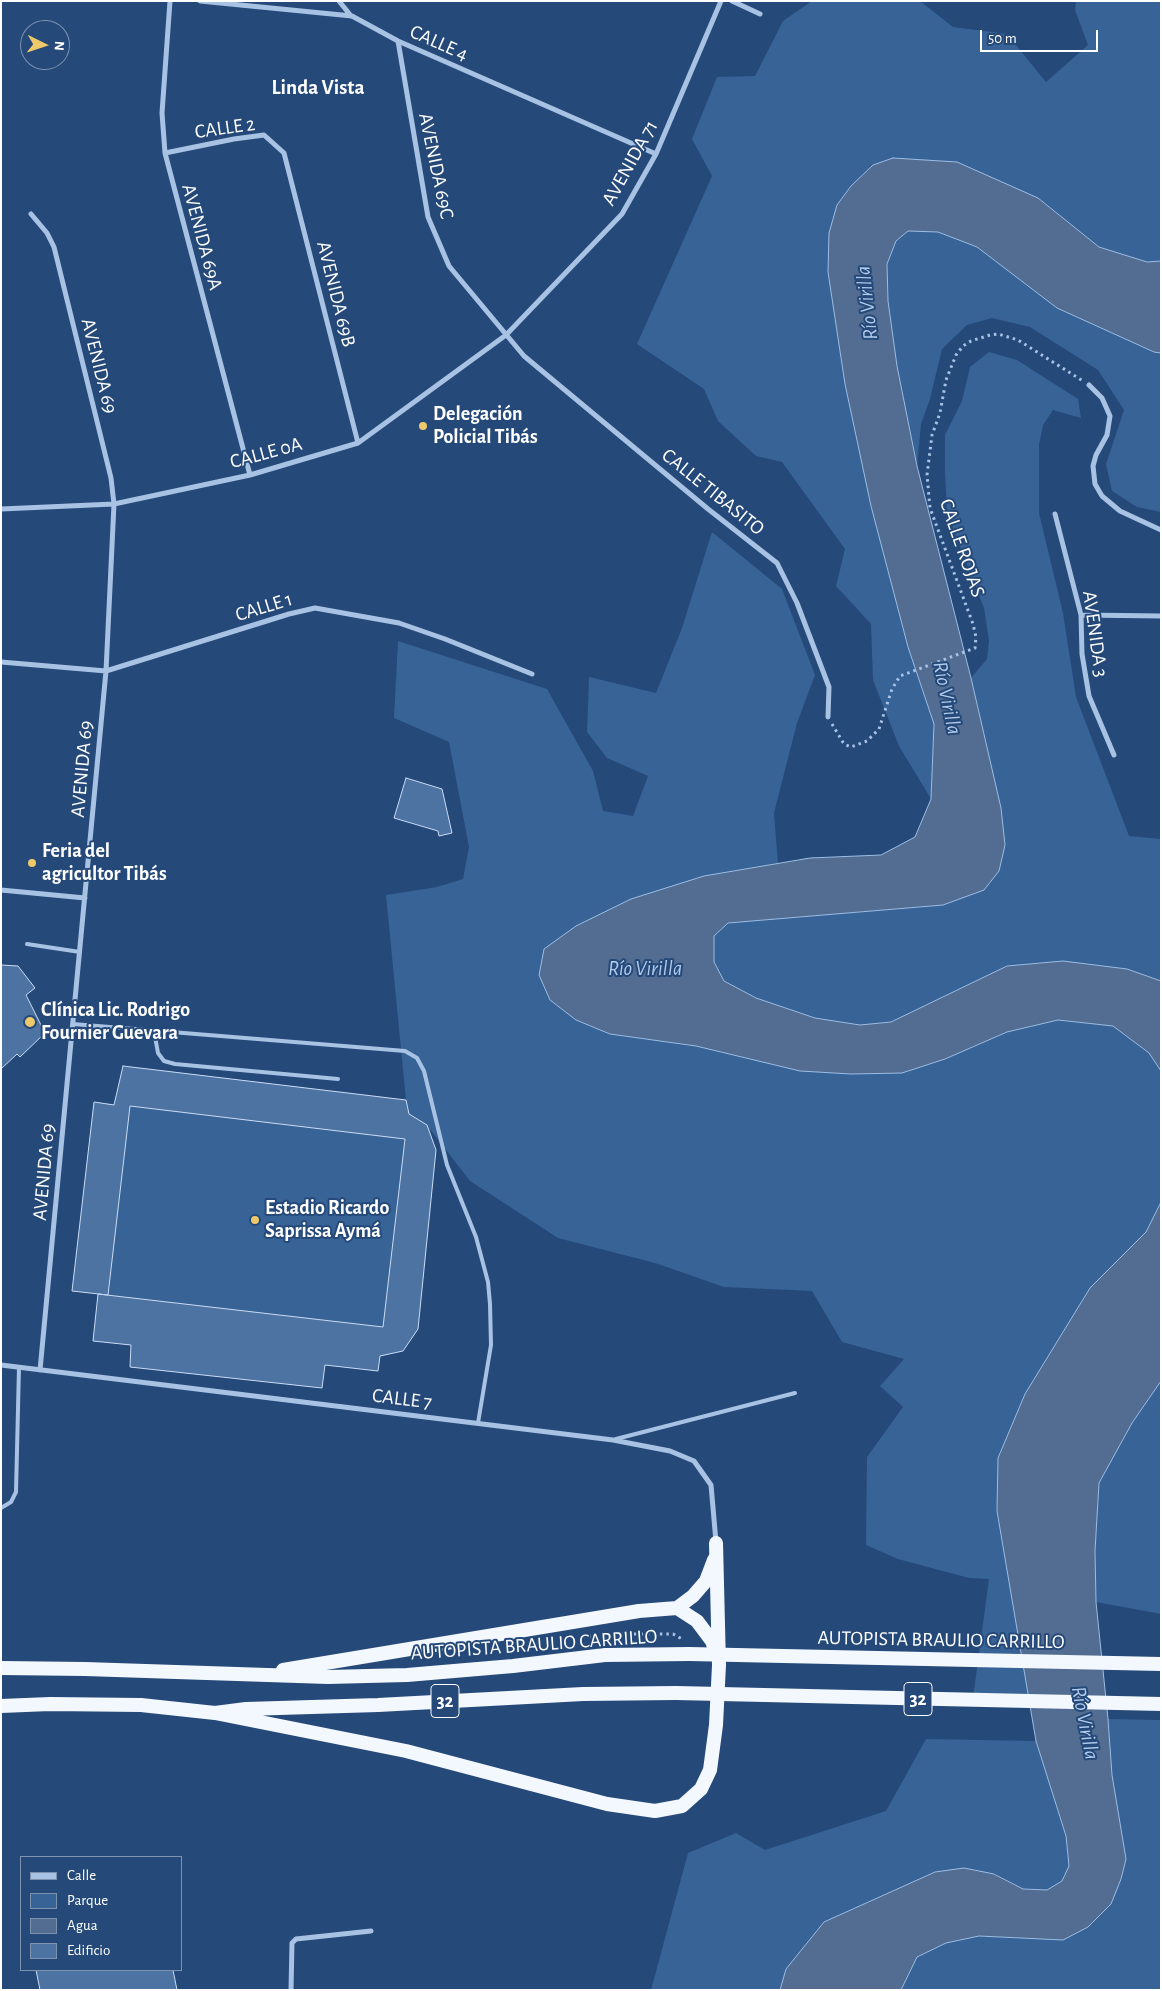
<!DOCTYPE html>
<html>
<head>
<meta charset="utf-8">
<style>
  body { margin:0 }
  #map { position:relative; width:1162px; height:1991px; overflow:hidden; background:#254979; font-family:"Alegreya Sans",sans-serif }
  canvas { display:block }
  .frame { position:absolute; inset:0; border:2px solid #fff; pointer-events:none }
  .legend { position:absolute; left:20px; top:1856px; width:162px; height:115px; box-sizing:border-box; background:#254979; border:1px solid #7c92af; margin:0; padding:6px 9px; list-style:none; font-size:15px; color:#fff }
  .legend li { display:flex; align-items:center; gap:10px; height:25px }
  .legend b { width:25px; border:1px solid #7c92af }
  .north { position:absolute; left:20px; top:20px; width:50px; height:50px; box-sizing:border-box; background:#254979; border:1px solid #7c92af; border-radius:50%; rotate:94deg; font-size:14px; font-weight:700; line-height:20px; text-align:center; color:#fff }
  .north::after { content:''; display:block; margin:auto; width:18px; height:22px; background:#edc96c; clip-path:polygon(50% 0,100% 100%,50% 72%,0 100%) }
  .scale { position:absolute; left:980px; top:30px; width:118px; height:22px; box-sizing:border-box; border:2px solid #fff; border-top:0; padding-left:6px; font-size:15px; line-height:18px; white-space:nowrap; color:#fff; -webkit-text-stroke:4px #254979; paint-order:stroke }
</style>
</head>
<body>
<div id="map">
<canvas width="1162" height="1991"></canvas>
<div class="frame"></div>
<ul class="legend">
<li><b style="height:6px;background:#a8c2e4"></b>Calle</li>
<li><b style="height:14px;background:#386397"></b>Parque</li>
<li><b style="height:14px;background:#526d91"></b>Agua</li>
<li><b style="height:14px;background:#4d73a3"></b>Edificio</li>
</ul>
<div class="north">N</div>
<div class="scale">50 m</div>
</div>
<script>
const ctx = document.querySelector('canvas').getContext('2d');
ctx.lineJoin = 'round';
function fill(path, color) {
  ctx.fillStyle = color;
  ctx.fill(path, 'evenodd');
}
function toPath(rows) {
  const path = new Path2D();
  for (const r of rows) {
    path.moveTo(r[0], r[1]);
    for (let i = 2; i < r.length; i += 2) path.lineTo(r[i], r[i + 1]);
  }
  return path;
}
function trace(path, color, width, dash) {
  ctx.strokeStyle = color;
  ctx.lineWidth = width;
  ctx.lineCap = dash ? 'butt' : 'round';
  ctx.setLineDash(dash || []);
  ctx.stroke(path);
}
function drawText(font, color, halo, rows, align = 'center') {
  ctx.font = font + ' "Alegreya Sans",sans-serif';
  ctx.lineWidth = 4;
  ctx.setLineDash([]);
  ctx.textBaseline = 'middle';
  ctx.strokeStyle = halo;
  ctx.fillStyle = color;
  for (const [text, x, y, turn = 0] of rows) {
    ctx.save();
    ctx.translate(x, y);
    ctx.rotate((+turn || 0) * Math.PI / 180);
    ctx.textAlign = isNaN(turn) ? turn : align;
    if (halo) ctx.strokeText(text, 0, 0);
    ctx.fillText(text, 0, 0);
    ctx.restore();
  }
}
fill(toPath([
  [812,1,920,1,953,27,1007,34,1046,82,1088,45,1075,10,1076,1,1161,1,1161,261,1147,262,1099,247,1038,198,893,158,873,165,851,186,837,205,828,272,845,384,871,506,908,647,934,724,931,799,899,746,873,680,871,624,836,586,845,549,782,462,756,456,718,421,704,389,637,344,712,176,692,139,717,77,755,76,783,21],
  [908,231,938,232,977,247,1057,308,1154,352,1161,353,1161,512,1137,507,1112,491,1106,464,1124,410,1098,370,1030,327,992,318,967,325,942,349,930,399,921,424,917,466,897,366,888,301,887,264,896,241],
  [989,352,1017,360,1078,399,1081,418,1053,410,1043,425,1039,445,1039,513,1063,613,1076,697,1129,836,1161,839,1161,981,1127,969,1063,961,1007,966,891,1022,860,1025,815,1018,756,998,724,981,714,962,714,936,728,923,943,905,1005,845,1001,808,971,678,987,659,989,641,984,608,947,513,945,470,945,435,962,401,970,367],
  [712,532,782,589,815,675,797,723,774,813,778,863,704,876,610,1034,696,1046,945,1059,1007,1032,1058,1020,1113,1026,1149,1053,1161,1071,1161,1202,1146,1232,1090,1288,1025,1394,998,1458,997,1511,1029,1700,973,1698,989,1579,969,1578,898,1559,866,1545,867,1457,903,1407,880,1386,904,1359,842,1342,812,1291,724,1287,655,1263,558,1238,470,1181,429,1128,436,1150,418,1329,403,1351,380,1356,378,1371,325,1365,322,1388,130,1367,131,1345,93,1341,98,1294,94,1102,114,1104,123,1066,406,1100,386,895,437,887,463,879,469,847,449,742,394,718,398,641,547,689,593,771,603,811,633,816,648,776,607,758,587,732,589,677,656,693,682,628],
  [1161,1381,1161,1614,1096,1602,1095,1551,1099,1483,1132,1423],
  [1108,1719,1161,1720,1161,1990,901,1990,917,1957,946,1943,979,1936,1063,1940,1112,1775],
  [926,1739,1036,1741,1066,1836,1069,1866,1062,1881,1047,1890,1023,1889,994,1873,935,1872,824,1922,786,1969,780,1990,651,1990,688,1853,736,1833,765,1850,886,1811]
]), '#386397');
const water = toPath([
  [893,158,957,162,1038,198,1099,247,1147,262,1161,261,1161,353,1154,352,1057,308,977,247,938,232,908,231,896,241,887,264,888,301,897,366,917,466,971,678,1001,808,1005,845,999,871,984,890,943,905,728,923,714,936,714,962,724,981,756,998,815,1018,860,1025,891,1022,1007,966,1063,961,1127,969,1161,981,1161,1071,1149,1053,1113,1026,1058,1020,1007,1032,945,1059,902,1073,851,1074,800,1071,696,1046,610,1034,576,1020,550,1000,539,975,544,949,576,926,631,899,704,876,810,858,881,855,915,837,931,799,934,724,908,647,871,506,845,384,828,272,829,233,837,205,851,186,873,165,893,158],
  [1161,1202,1161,1381,1132,1423,1099,1483,1095,1551,1096,1602,1108,1719,1112,1775,1126,1859,1121,1879,1111,1904,1088,1927,1063,1940,979,1936,946,1943,917,1957,901,1990,780,1990,786,1969,824,1922,935,1872,964,1868,994,1874,1023,1889,1047,1890,1062,1881,1069,1866,1066,1836,1036,1741,997,1511,998,1458,1025,1394,1090,1288,1146,1232,1161,1202]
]);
fill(water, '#526d91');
trace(water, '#9cbde4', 1);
const building = toPath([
  [406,778,442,789,452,833,439,836,438,831,394,818,406,778],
  [1,965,18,966,35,988,26,995,45,1033,20,1057,17,1054,1,1069,1,965],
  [123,1066,406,1100,409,1114,427,1125,436,1150,418,1329,403,1351,380,1356,378,1371,325,1365,322,1388,130,1367,131,1345,93,1341,98,1294,383,1327,405,1139,130,1106,108,1295,72,1291,94,1102,114,1105,123,1066],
  [36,1970,173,1970,177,1990,40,1990,36,1970]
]);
fill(building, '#4d73a3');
trace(building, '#cadcf3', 1);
trace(toPath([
  [832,724,844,744,851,747,867,741,879,729,892,689,900,676,975,648,976,637,973,624,930,508,927,475,932,435,940,413,946,380,956,355,963,346,971,341,990,335,998,334,1018,340,1083,381],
  [582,1637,612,1634,673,1634,682,1639]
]), '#a8c2e4', 3, [2.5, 4]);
trace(toPath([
  [27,944,80,952],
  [73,1024,405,1051,417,1058,424,1071,447,1165,476,1237,488,1282,490,1304,491,1345,478,1423],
  [154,1031,158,1053,164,1061,175,1064,338,1079],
  [616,1439,795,1393],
  [1,1508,11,1502,16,1492,19,1367]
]), '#a8c2e4', 4);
trace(toPath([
  [170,1,162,113,165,153,250,475],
  [200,1,352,16,398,41,656,154],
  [339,1,351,16],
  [732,1,760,14],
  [398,41,428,217,449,266,524,356,708,509,777,563,797,603,829,687,828,717],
  [165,153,234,139,264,135,284,153,358,443],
  [31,214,47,233,54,247,111,478,114,504,106,671,40,1370],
  [1089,385,1102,398,1110,416,1107,435,1096,455,1093,466,1095,484,1102,496,1120,511,1161,530],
  [1,509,114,504,250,475,358,443,506,335,622,214,656,154,721,1],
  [1055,514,1081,615,1082,654,1089,696,1114,755],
  [1081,615,1161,616],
  [1,662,106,671,289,614,315,608,399,623,445,639,532,674],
  [1,890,85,898],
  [1,1365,613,1440,670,1451,694,1461,711,1485,716,1542],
  [291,1990,292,1943,296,1939,371,1931]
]), '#a8c2e4', 5);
trace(toPath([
  [677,1608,697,1621,712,1641,716,1653],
  [1,1668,85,1669,328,1677,407,1675,513,1666,605,1655,689,1654],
  [283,1670,639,1611,677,1608,693,1596,706,1581,714,1560],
  [1,1706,50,1704,141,1705,215,1713,246,1709,378,1705,583,1694,676,1693],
  [215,1713,406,1751,607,1804,655,1811,682,1806,701,1789,710,1770,716,1725,719,1665,716,1543]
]), '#f3f7fe', 14);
trace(toPath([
  [689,1654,1161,1664],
  [676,1693,1161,1704]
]), '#f3f7fe', 14);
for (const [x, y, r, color] of [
  [423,426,5,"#edc96c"],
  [32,863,5,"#edc96c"],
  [30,1022,6,"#edc96c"],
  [255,1220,5,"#edc96c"]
]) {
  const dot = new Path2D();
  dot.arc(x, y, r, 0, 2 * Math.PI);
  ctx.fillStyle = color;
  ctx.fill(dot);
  trace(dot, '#254979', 2);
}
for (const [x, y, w] of [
  [918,1699,28],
  [445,1701,28]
]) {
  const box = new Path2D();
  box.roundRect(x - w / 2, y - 16.5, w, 33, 4);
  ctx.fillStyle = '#254979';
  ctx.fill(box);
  trace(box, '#fff', 1);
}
drawText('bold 19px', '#fff', null, [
  ["32",918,1699],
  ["32",445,1701]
]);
drawText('20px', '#fff', '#254979', [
  ["CALLE 4",439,43,24],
  ["CALLE 2",225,128,-8],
  ["AVENIDA 71",630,163,-61],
  ["AVENIDA 69C",436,166,78],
  ["AVENIDA 69A",202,237,75],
  ["AVENIDA 69B",336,294,76],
  ["AVENIDA 69",99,366,76],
  ["CALLE 0A",266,453,-15],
  ["CALLE TIBASITO",713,492,39],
  ["CALLE ROJAS",962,548,71],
  ["CALLE 1",264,607,-17],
  ["AVENIDA 3",1095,634,82],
  ["AVENIDA 69",82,769,-85],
  ["AVENIDA 69",44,1172,-85],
  ["CALLE 7",402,1399,7],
  ["AUTOPISTA BRAULIO CARRILLO",941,1640,1],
  ["AUTOPISTA BRAULIO CARRILLO",534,1645,-4]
]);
drawText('bold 20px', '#fff', '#254979', [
  ["Delegación",433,414],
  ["Policial Tibás",433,437],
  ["Feria del",42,851],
  ["agricultor Tibás",42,874],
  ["Clínica Lic. Rodrigo",41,1010],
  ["Fournier Guevara",41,1033],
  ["Estadio Ricardo",265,1208],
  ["Saprissa Aymá",265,1231]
], 'left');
drawText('bold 21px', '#fff', '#254979', [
  ["Linda Vista",318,88]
]);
drawText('italic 21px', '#b3ccec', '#254979', [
  ["Río Virilla",867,303,-96],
  ["Río Virilla",947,698,78],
  ["Río Virilla",645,969],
  ["Río Virilla",1085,1723,79]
]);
</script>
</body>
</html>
